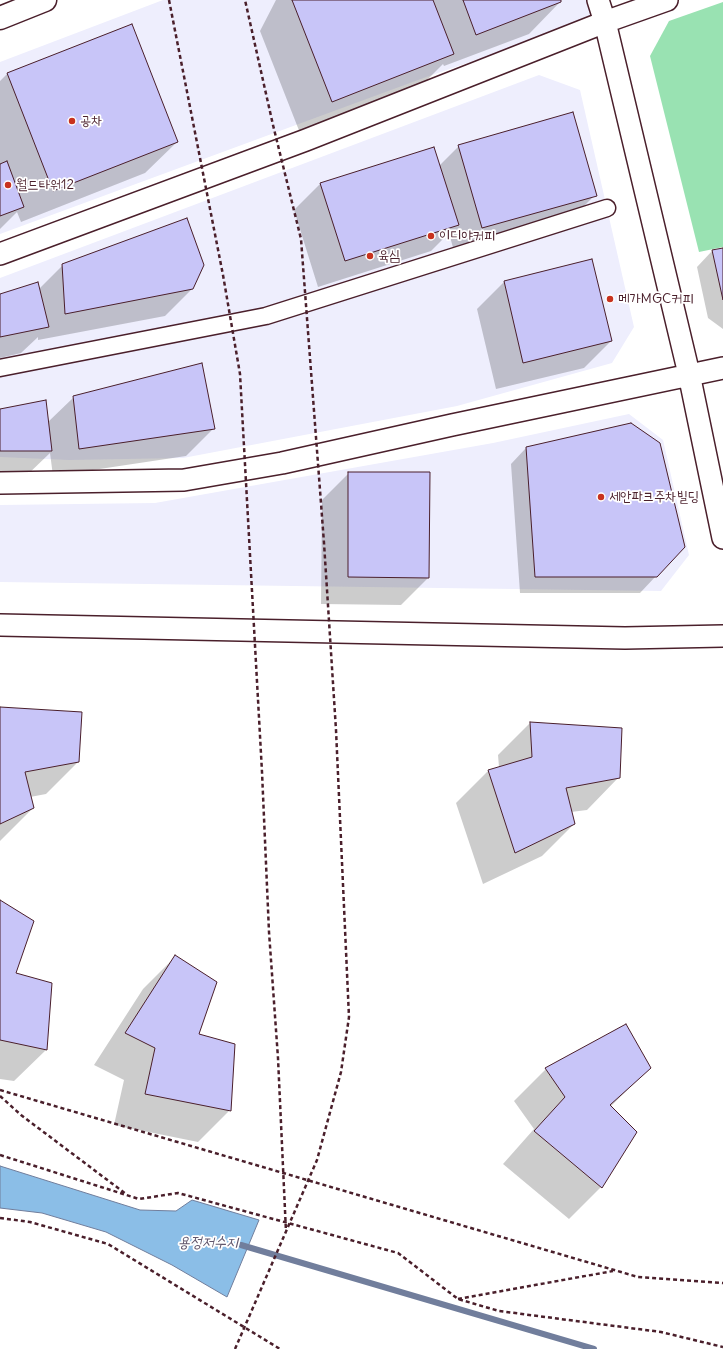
<!DOCTYPE html>
<html>
<head>
<meta charset="utf-8">
<style>
  body { margin:0 }
  canvas { display:block; background:#fff }
</style>
</head>
<body>
<canvas width="723" height="1349"></canvas>
<script>
const ctx = document.querySelector('canvas').getContext('2d');
ctx.lineJoin = 'round';
function fill(path, color) {
  ctx.fillStyle = color;
  ctx.fill(path, 'evenodd');
}
function toPath(rows) {
  const path = new Path2D();
  for (const r of rows) {
    path.moveTo(r[0], r[1]);
    for (let i = 2; i < r.length; i += 2) path.lineTo(r[i], r[i + 1]);
  }
  return path;
}
function trace(path, color, width, dash) {
  ctx.strokeStyle = color;
  ctx.lineWidth = width;
  ctx.lineCap = dash ? 'butt' : 'round';
  ctx.setLineDash(dash || []);
  ctx.stroke(path);
}
function drawText(font, color, halo, rows, align = 'center') {
  ctx.font = font + ' Delius,"Poor Story",sans-serif';
  ctx.lineWidth = 3.5;
  ctx.setLineDash([]);
  ctx.textBaseline = 'middle';
  ctx.strokeStyle = halo;
  ctx.fillStyle = color;
  for (const [text, x, y, turn = 0] of rows) {
    ctx.save();
    ctx.translate(x, y);
    ctx.rotate((+turn || 0) * Math.PI / 180);
    ctx.textAlign = isNaN(turn) ? turn : align;
    if (halo) ctx.strokeText(text, 0, 0);
    ctx.fillText(text, 0, 0);
    ctx.restore();
  }
}
fill(toPath([
  [163,0,590,0,596,17,512,48,429,76,0,234,0,62],
  [539,75,580,90,634,327,612,363,457,406,183,458,69,460,0,457,0,278],
  [629,414,663,440,689,555,661,591,0,582,0,505,155,503,493,443]
]), '#eeeefd');
fill(toPath([
  [723,2,723,247,699,252,650,56,669,21]
]), '#99e2b2');
const water = toPath([
  [0,1166,140,1210,176,1211,192,1200,259,1220,227,1297,172,1265,106,1232,42,1213,0,1208,0,1166]
]);
fill(water, '#8bbee7');
trace(water, '#717e9c', 1);
fill(toPath([
  [276,0,559,0,560,2,529,34,444,66,443,64,421,86,300,133,260,31],
  [131,25,177,142,145,173,21,222,17,212,0,229,0,81,7,74],
  [459,146,595,195,568,222,455,255,449,233,431,251,318,287,294,210,321,183,439,166],
  [723,249,723,329,708,318,697,267,712,251],
  [63,265,192,289,165,316,38,340,38,337,21,353,0,358,0,295,39,289],
  [504,282,611,341,584,368,496,389,477,309],
  [74,397,213,429,186,456,53,476,50,453,24,478,0,478,0,410,48,422],
  [526,448,656,576,640,593,520,593,511,464],
  [349,473,428,578,401,605,321,604,322,500],
  [0,708,78,762,46,794,30,797,33,808,0,841],
  [530,723,619,777,587,810,571,812,574,824,542,856,483,884,456,803,488,771,499,767,498,755],
  [0,901,15,974,46,1050,14,1081,0,1079],
  [175,957,198,1035,230,1110,198,1142,114,1125,124,1080,94,1065,143,989],
  [626,1026,650,1068,610,1107,636,1132,601,1187,569,1219,503,1164,534,1129,514,1101,546,1069]
]), '#0003');
trace(toPath([
  [241,1245,594,1349]
]), '#717e9c', 6);
const building = toPath([
  [292,0,433,0,454,54,332,102,292,0],
  [463,0,561,0,561,2,476,35,463,0],
  [132,24,178,142,53,191,7,73,132,24],
  [573,112,597,196,482,228,458,145,573,112],
  [434,147,459,225,345,261,320,183,434,147],
  [7,161,24,207,0,216,0,164,7,161],
  [187,218,204,265,193,289,65,314,62,264,187,218],
  [723,248,723,300,712,250,723,248],
  [592,259,612,341,523,363,504,281,592,259],
  [38,282,49,327,0,337,0,294,38,282],
  [202,363,215,429,79,449,73,396,202,363],
  [46,400,52,451,0,451,0,409,46,400],
  [631,423,660,443,685,547,657,577,535,577,526,447,631,423],
  [348,472,430,472,429,578,348,577,348,472],
  [0,707,82,712,79,762,25,772,34,808,0,824,0,707],
  [530,722,622,728,620,778,566,788,575,824,515,853,488,770,532,757,530,722],
  [0,900,34,921,16,973,52,983,47,1050,0,1040,0,900],
  [175,955,217,982,199,1034,235,1044,231,1111,145,1094,155,1048,125,1033,175,955],
  [626,1024,651,1068,610,1105,637,1132,602,1188,534,1131,565,1097,545,1068,626,1024]
]);
fill(building, '#c8c5f8');
trace(building, '#4a1f2b', 1);
const pedestrian = toPath([
  [0,368,266,316,607,208]
]);
const minor = toPath([
  [598,0,605,22,689,374,723,538],
  [0,254,306,140,605,22,667,0],
  [0,483,184,480,282,463,452,425,723,368],
  [0,625,625,638,723,636]
]);
const primary = toPath([
  [0,18,45,0]
]);
trace(pedestrian, '#4a1f2b', 19);
trace(minor, '#4a1f2b', 24);
trace(primary, '#4a1f2b', 25);
trace(toPath([
  [0,1090,638,1277,723,1283],
  [0,1096,21,1115,126,1194],
  [0,1155,139,1199,178,1193,398,1253,458,1299,499,1311,661,1332,723,1347],
  [0,1218,30,1222,108,1244,280,1349],
  [458,1299,613,1271]
]), '#4a1f2b', 2.5, [4, 3]);
trace(pedestrian, '#fff', 16);
trace(minor, '#fff', 21);
trace(primary, '#fff', 22);
trace(toPath([
  [169,0,223,275,240,374,262,772,269,932,278,1058,286,1232],
  [235,1349,317,1160,341,1072,349,1017,336,730,324,543,301,239,273,125,245,0]
]), '#4a1f2b', 2.5, [4, 3]);
for (const [x, y, r, color] of [
  [72,121,4,"#c8321e"],
  [8,185,4,"#c8321e"],
  [431,236,4,"#c8321e"],
  [370,256,4,"#c8321e"],
  [610,299,4,"#c8321e"],
  [601,497,4,"#c8321e"]
]) {
  const dot = new Path2D();
  dot.arc(x, y, r, 0, 2 * Math.PI);
  ctx.fillStyle = color;
  ctx.fill(dot);
  trace(dot, '#fff', 1.5);
}
drawText('14px', '#4a1f2b', '#fff', [
  ["공차",80,121],
  ["월드타워12",16,185],
  ["이디야커피",439,236],
  ["육심",378,256],
  ["메가MGC커피",618,299],
  ["세안파크주차빌딩",609,497]
], 'left');
drawText('italic 15px', '#61576d', '#fff', [
  ["용정저수지",208,1243]
]);
</script>
</body>
</html>
